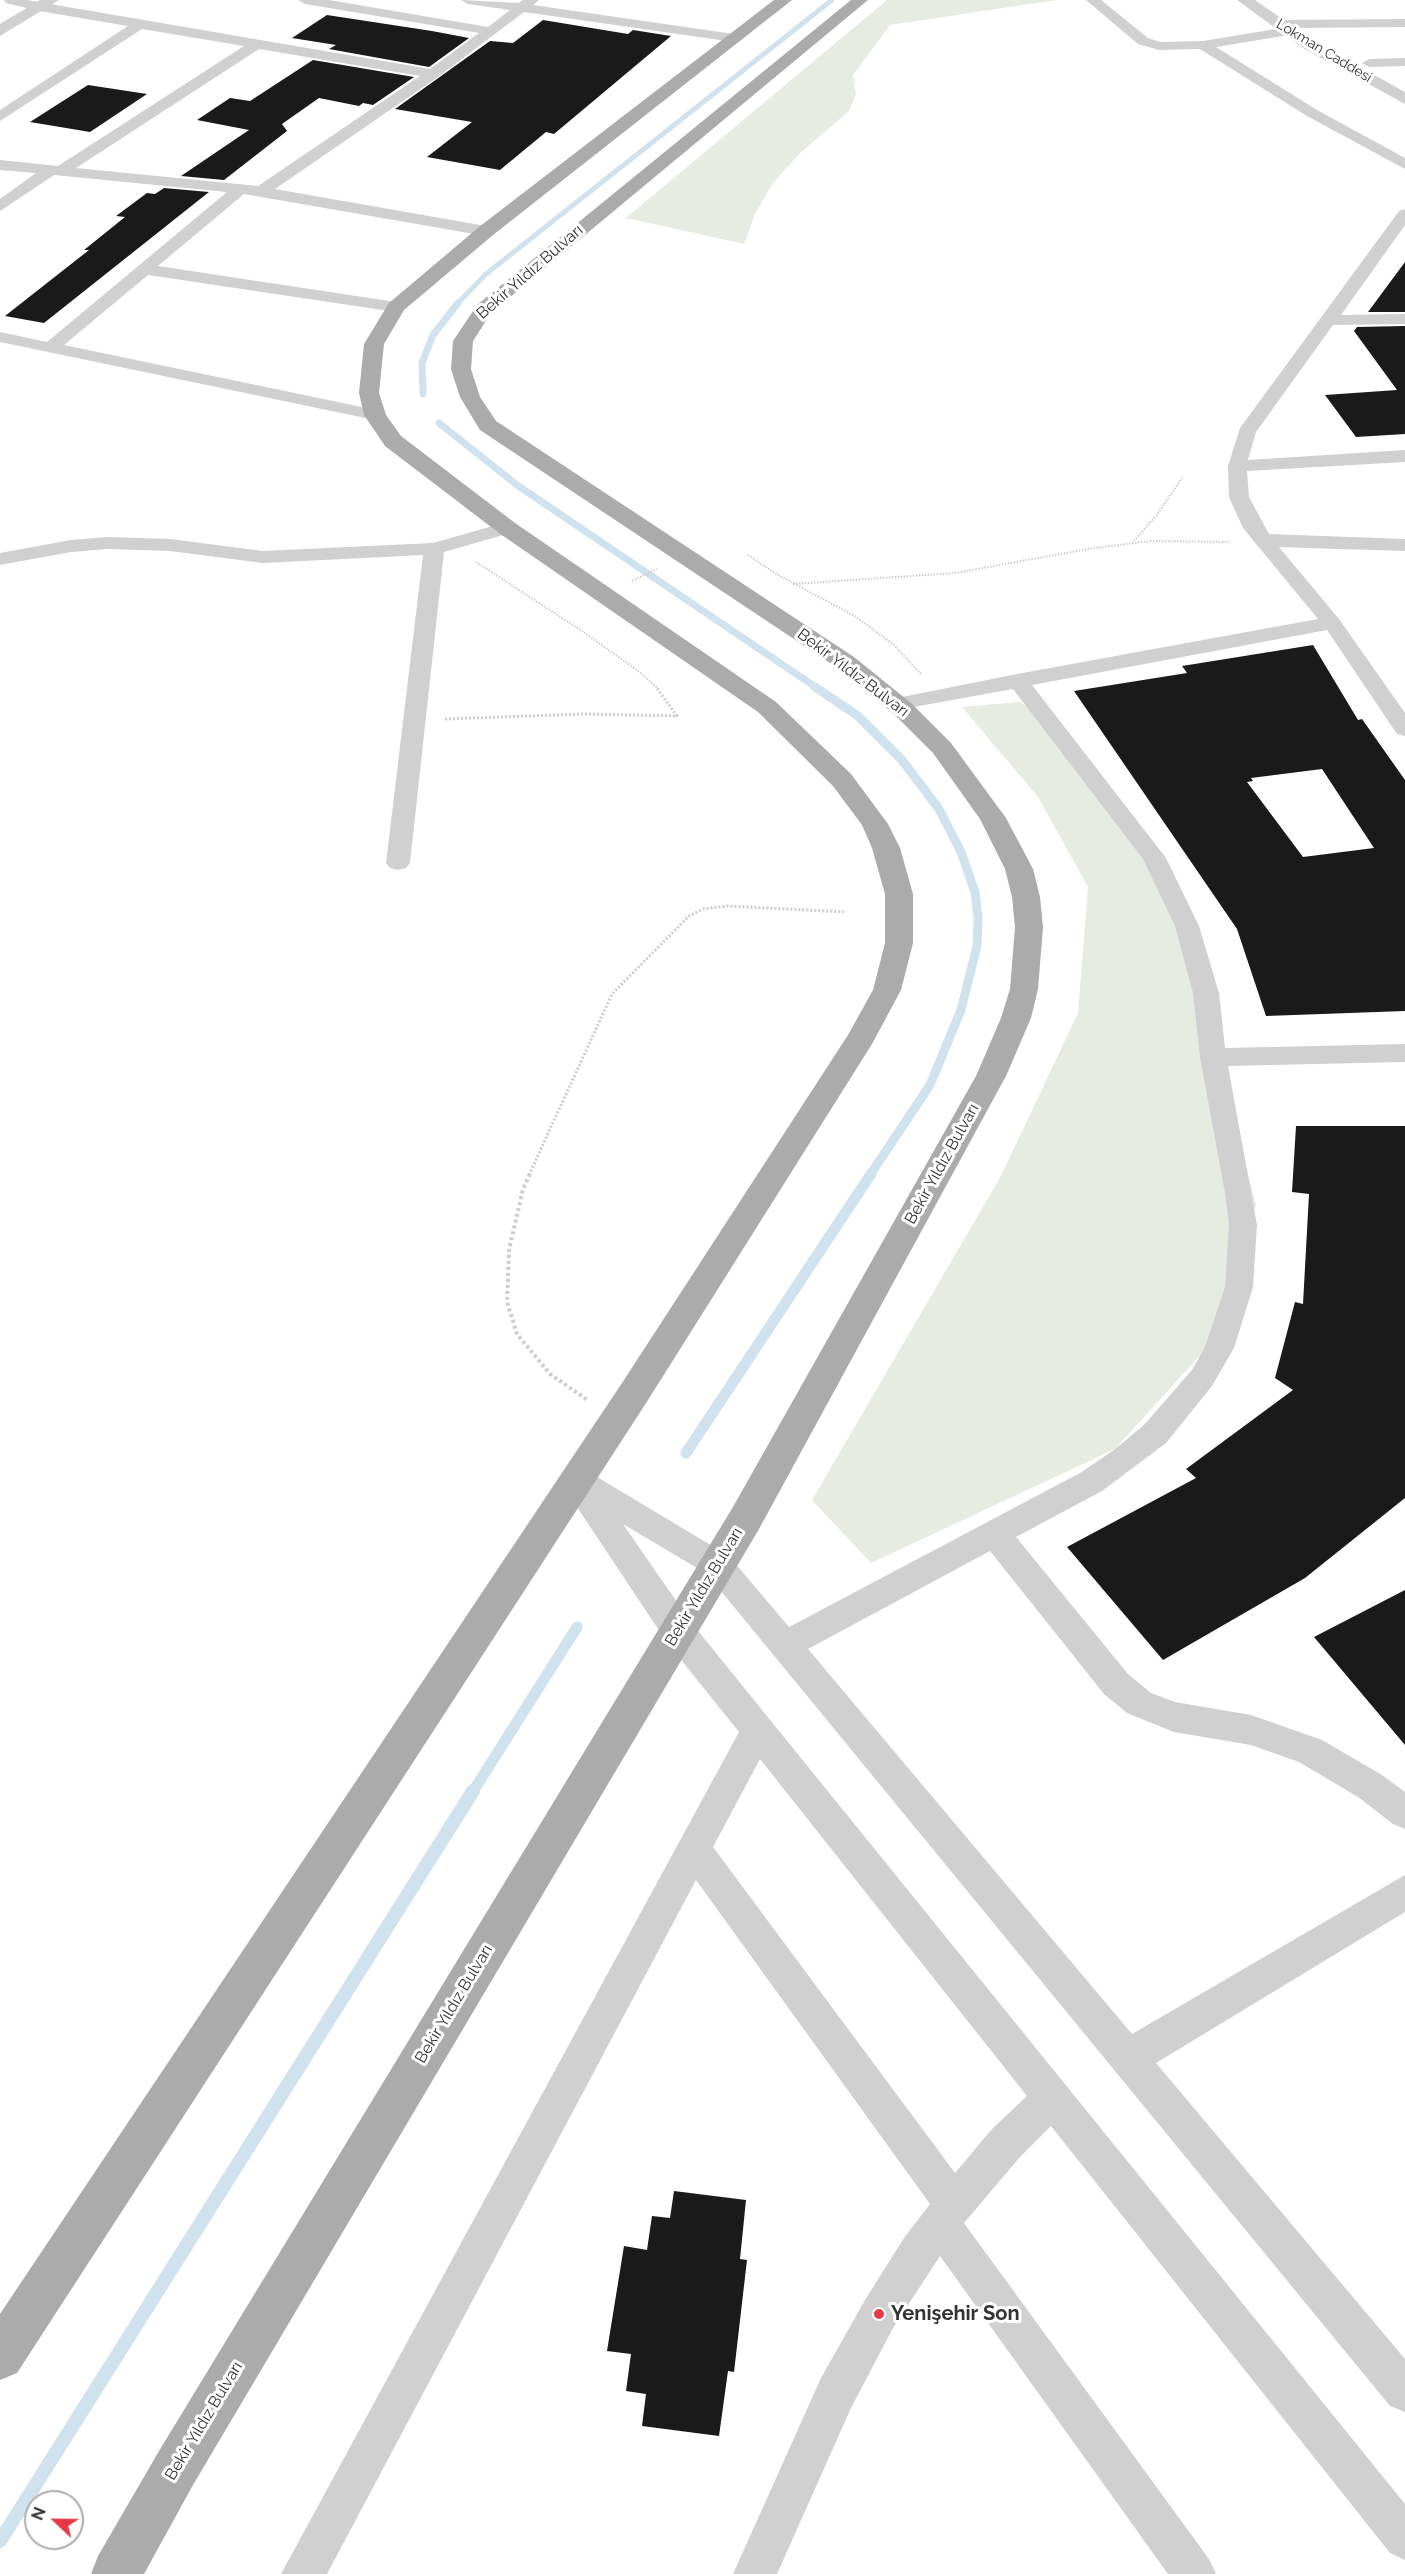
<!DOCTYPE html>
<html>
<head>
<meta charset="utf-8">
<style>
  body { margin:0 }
  #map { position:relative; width:1405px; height:2574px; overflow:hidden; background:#fff; font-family:Raleway,sans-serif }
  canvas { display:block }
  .north { position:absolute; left:24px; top:2490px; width:60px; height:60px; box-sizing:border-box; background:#fff; border:2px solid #adadad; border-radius:50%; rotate:292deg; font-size:16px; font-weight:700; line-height:24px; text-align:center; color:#333 }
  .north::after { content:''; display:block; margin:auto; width:21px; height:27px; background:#e63946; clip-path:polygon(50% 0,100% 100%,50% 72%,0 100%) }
</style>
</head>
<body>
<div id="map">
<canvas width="1405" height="2574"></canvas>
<div class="north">N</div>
</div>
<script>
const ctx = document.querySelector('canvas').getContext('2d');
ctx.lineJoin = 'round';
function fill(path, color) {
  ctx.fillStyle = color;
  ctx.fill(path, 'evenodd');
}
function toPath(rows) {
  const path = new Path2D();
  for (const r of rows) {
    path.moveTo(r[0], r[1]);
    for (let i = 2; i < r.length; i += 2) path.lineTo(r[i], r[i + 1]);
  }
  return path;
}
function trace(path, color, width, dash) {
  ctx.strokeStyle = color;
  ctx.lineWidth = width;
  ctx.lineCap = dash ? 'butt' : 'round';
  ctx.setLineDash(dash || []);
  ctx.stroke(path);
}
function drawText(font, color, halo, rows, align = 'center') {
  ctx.font = font + ' Raleway,sans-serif';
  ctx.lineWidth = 6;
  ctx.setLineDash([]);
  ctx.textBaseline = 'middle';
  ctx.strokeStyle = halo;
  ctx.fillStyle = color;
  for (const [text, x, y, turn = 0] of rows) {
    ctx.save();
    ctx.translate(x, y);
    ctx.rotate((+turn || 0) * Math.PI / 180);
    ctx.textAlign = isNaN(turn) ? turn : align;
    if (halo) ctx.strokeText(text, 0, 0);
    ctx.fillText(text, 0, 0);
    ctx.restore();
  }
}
fill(toPath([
  [887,0,1056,0,890,25,853,75,856,94,849,111,800,153,773,183,755,214,744,244,626,218],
  [1020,702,1062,729,1177,895,1256,1205,1204,1351,1115,1449,871,1563,812,1500,1001,1176,1078,1013,1088,887,1038,797,962,707]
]), '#e6ecdf');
trace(toPath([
  [457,304,486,274,832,0]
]), '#cfe2ee', 5);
trace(toPath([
  [423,394,422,363,433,335,458,303],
  [439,423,517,485,817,688]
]), '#cfe2ee', 7);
trace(toPath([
  [815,687,858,716,902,760,939,809,961,852,975,892,978,918,977,946,961,1010,930,1085,870,1175]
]), '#cfe2ee', 9);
trace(toPath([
  [686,1453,871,1174],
  [472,1793,577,1627]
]), '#cfe2ee', 11);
trace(toPath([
  [0,2541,473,1791]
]), '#cfe2ee', 14);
fill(toPath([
  [327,15,432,31,469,38,429,67,329,49,336,45,292,38],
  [543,20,628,34,633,30,671,36,554,134,546,132,500,170,427,157,472,122,395,109,490,41,513,43],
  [313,60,414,77,373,105,363,103,359,106,319,98,282,124,287,131,224,180,181,176,249,130,197,120,230,98,250,101],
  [88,85,147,94,90,132,30,122],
  [164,188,209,192,44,323,5,316,89,250,84,250,125,217,116,216,147,193,155,194],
  [1405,262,1405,312,1368,312],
  [1405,326,1405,434,1356,437,1325,395,1397,390,1354,331,1357,327],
  [1313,645,1358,720,1362,719,1405,780,1405,1011,1266,1016,1237,929,1074,691,1187,673,1182,666],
  [1322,769,1374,848,1303,857,1247,782,1253,781,1251,778],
  [1296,1126,1405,1126,1405,1498,1305,1578,1163,1660,1067,1547,1196,1478,1186,1469,1293,1390,1275,1378,1295,1302,1303,1304,1309,1194,1292,1192],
  [1405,1590,1405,1745,1314,1637],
  [674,2191,746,2200,740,2259,747,2260,734,2372,728,2371,719,2436,642,2426,646,2394,626,2391,631,2354,607,2351,624,2246,647,2250,652,2216,670,2218]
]), '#1a1a1a');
trace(toPath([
  [1132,543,1156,516,1182,478],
  [748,555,778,575,855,616,894,645,922,675],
  [476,562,582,631,641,673,657,688],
  [632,581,657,569],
  [793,584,955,573,1094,548,1151,541,1229,542]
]), '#cdcdcd', 2, [1.5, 1.5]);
trace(toPath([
  [445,719,584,714,677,716,656,687],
  [529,1175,612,994,689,916,703,909,727,906,846,912]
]), '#cdcdcd', 3, [2, 2]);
trace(toPath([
  [530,1174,523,1189,509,1250,507,1302,517,1334,550,1374,589,1401]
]), '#cdcdcd', 4, [3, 3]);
fill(toPath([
  [4,0,27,0,430,69,479,33,305,4,298,0,329,0,488,27,510,10,468,4,461,0,519,3,523,0,539,0,533,5,734,34,741,38,734,42,524,12,438,77,275,189,486,226,494,231,492,234,486,236,244,194,158,266,396,302,402,303,404,307,402,311,396,312,148,275,64,345,381,411,384,415,375,420,0,342,0,332,47,342,227,192,54,175,0,211,0,199,36,173,0,170,0,160,58,166,244,46,142,29,0,121,0,110,128,26,39,11,6,3,4,0],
  [259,49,420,76,258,186,76,168,259,49],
  [1086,0,1101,0,1148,38,1160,42,1203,41,1282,28,1271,24,1278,20,1405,19,1405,27,1293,28,1296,31,1289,35,1216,47,1317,110,1405,158,1405,169,1307,116,1200,49,1159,50,1138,44,1086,0],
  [1405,58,1405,66,1369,67,1362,63,1369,59,1405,58],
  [1405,209,1405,225,1341,315,1405,314,1405,324,1333,325,1256,432,1248,460,1405,450,1405,462,1247,471,1249,497,1269,534,1405,539,1405,551,1279,547,1339,619,1405,713,1405,736,1397,734,1327,630,1032,685,1166,858,1199,926,1219,993,1225,1048,1405,1044,1405,1062,1228,1066,1257,1225,1253,1287,1234,1348,1212,1386,1166,1443,1102,1491,1016,1537,1128,1674,1151,1693,1175,1702,1251,1715,1322,1740,1382,1775,1405,1792,1405,1829,1393,1824,1358,1797,1299,1762,1251,1745,1174,1732,1127,1713,1104,1694,990,1551,808,1649,1132,2034,1405,1875,1405,1912,1156,2063,1405,2359,1405,2412,1390,2406,707,1574,623,1524,690,1621,1405,2504,1405,2560,1390,2553,1051,2126,1020,2157,964,2223,1209,2559,1216,2574,1168,2574,940,2256,893,2328,851,2408,777,2574,733,2574,821,2378,865,2300,904,2238,930,2204,696,1880,327,2574,281,2574,739,1732,666,1641,565,1489,561,1480,565,1471,576,1467,587,1471,729,1556,789,1627,1080,1473,1114,1450,1144,1425,1192,1370,1205,1347,1225,1287,1229,1225,1225,1193,1200,1057,1193,993,1175,926,1143,859,1013,689,897,710,889,709,886,704,889,699,897,698,1017,674,1318,619,1243,528,1229,497,1228,466,1240,428,1399,211,1405,209],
  [760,1759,1027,2096,992,2129,955,2173,713,1847,760,1759],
  [507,522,517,528,514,532,444,552,410,863,406,868,398,870,390,868,386,863,423,555,263,563,170,551,108,549,71,552,0,565,0,553,71,540,108,537,170,539,263,551,433,543,507,522]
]), '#d0d0d0');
fill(toPath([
  [40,0,59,0,0,36,0,24,40,0],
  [1237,0,1255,0,1315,42,1405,92,1405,104,1303,48,1237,0]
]), '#d0d0d0');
fill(toPath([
  [774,0,792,0,493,235,404,310,384,344,379,393,386,415,401,436,515,523,776,702,851,774,888,824,900,848,913,894,913,943,901,990,872,1044,648,1400,17,2373,0,2380,0,2314,624,1380,848,1035,873,990,885,943,885,894,872,848,862,825,833,786,758,712,499,533,385,446,364,415,359,393,364,344,389,303,479,227,774,0],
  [851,0,868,0,491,313,473,341,471,369,480,397,496,421,854,657,911,703,951,743,1006,818,1033,869,1040,897,1043,927,1038,989,1031,1018,1006,1076,759,1529,193,2485,144,2574,91,2574,98,2556,159,2451,733,1507,976,1076,1001,1018,1010,989,1015,927,1012,897,1005,869,980,819,933,753,893,713,836,667,480,430,460,397,451,369,453,341,477,305,851,0]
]), '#ababab');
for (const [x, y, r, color] of [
  [879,2314,6,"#e63946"]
]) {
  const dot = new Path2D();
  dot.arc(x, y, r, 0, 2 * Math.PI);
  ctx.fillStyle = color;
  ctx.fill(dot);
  trace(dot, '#fff', 2);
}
drawText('14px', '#333', '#fff', [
  ["Lokman Caddesi",1324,51,31]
]);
drawText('16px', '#333', '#fff', [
  ["Bekir Yıldız Bulvarı",530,272,-41],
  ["Bekir Yıldız Bulvarı",853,673,37],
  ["Bekir Yıldız Bulvarı",942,1164,-61],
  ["Bekir Yıldız Bulvarı",704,1587,-59],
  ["Bekir Yıldız Bulvarı",454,2004,-59],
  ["Bekir Yıldız Bulvarı",204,2421,-59]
]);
drawText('bold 20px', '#333', '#fff', [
  ["Yenişehir Son",891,2314]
], 'left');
</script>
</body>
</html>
